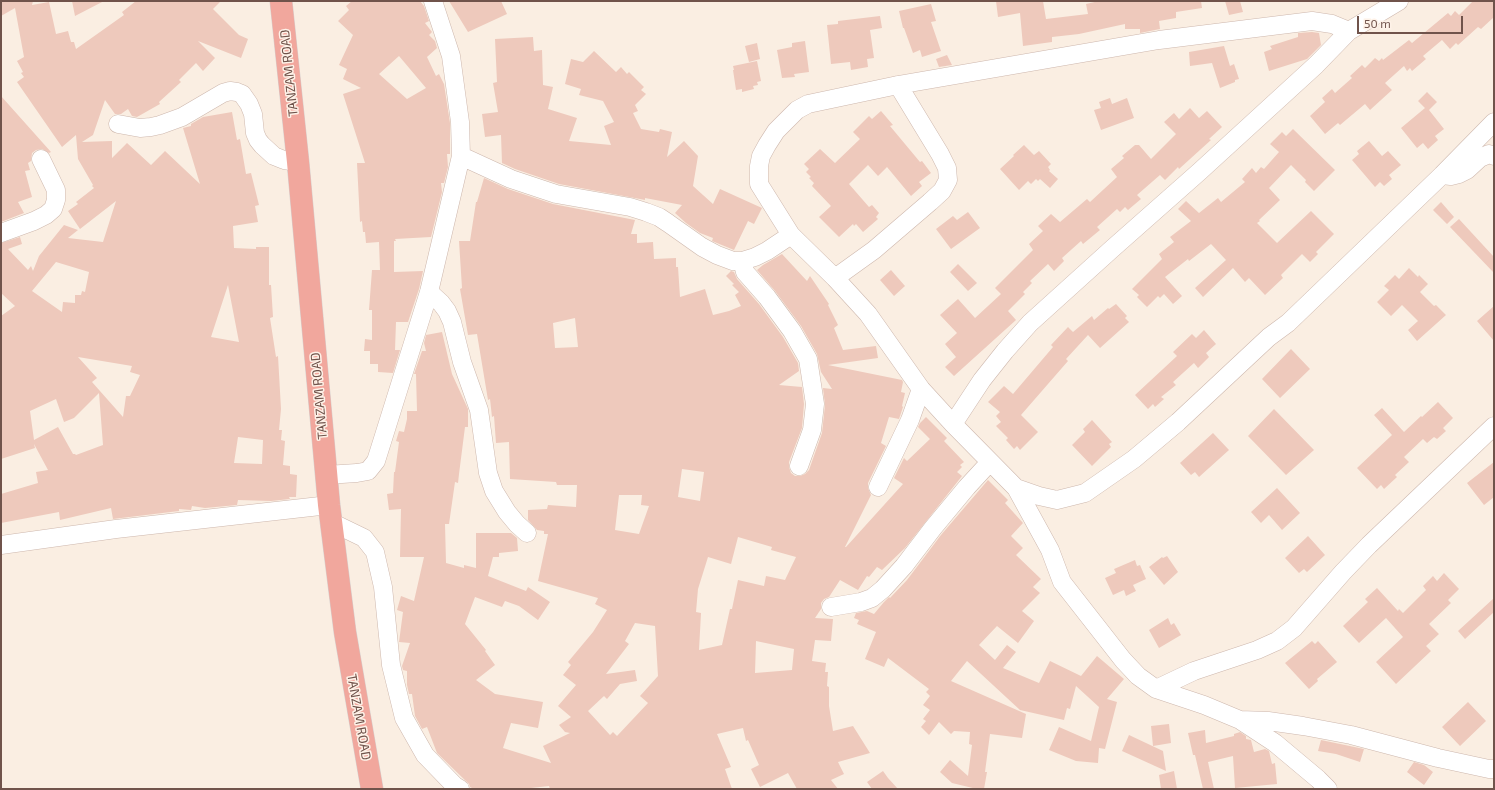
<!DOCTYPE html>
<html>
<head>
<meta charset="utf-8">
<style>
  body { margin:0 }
  #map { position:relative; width:1495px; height:790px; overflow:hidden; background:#faeee2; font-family:"Exo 2",sans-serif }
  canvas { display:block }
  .frame { position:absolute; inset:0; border:2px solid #70534b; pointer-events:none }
  .scale { position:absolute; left:1357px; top:16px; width:106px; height:18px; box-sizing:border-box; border:2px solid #70534b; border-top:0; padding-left:5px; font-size:12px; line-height:14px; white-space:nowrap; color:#70534b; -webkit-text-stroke:3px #fef2e8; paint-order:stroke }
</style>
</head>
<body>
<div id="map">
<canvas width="1495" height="790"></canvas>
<div class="frame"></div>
<div class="scale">50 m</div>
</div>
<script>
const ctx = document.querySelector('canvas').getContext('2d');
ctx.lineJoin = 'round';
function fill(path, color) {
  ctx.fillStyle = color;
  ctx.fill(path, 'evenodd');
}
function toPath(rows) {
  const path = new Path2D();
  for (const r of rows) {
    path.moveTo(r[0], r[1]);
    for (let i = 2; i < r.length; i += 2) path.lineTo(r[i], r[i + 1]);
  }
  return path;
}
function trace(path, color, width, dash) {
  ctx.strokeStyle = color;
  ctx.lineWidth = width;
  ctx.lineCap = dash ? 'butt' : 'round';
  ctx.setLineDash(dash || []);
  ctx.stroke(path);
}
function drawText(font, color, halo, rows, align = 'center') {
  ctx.font = font + ' "Exo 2",sans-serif';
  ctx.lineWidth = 3;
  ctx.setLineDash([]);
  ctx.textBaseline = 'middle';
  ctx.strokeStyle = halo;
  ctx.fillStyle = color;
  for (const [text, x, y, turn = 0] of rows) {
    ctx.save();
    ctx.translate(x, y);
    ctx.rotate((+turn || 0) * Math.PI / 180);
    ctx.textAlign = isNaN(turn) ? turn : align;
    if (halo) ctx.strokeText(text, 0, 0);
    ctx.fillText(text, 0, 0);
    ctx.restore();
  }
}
fill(toPath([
  [1,1,33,1,32,5,49,2,56,34,68,31,71,42,74,42,76,49,124,15,122,12,136,1,221,1,213,9,239,35,248,39,241,58,198,41,215,58,203,71,196,63,179,80,181,82,159,102,160,104,137,117,132,116,128,109,121,114,115,114,105,100,93,135,82,142,112,141,112,158,127,143,151,165,165,151,200,184,183,128,191,126,191,124,203,117,232,112,237,140,240,139,246,174,251,173,259,205,255,206,258,222,233,226,234,248,256,249,256,247,269,247,269,285,271,285,273,317,270,318,276,357,278,356,281,409,279,430,282,430,281,440,285,441,283,465,290,466,290,474,297,475,296,497,289,497,290,499,271,501,238,500,237,505,205,508,192,506,191,510,179,509,179,511,113,519,111,508,60,520,59,512,1,523,1,494,38,483,36,472,48,470,34,444,35,448,1,459,1,316,15,306,1,293,1,243,20,237,22,244,8,249,28,270,31,266,33,271,39,256,64,225,78,230,68,238,103,242,116,201,80,229,68,211,78,204,76,202,94,188,92,186,93,185,78,159,76,135,62,147,17,82,24,77,21,73,23,72,17,61,24,57,15,8,1,16],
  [56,262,89,272,85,292,82,291,81,295,75,295,75,303,63,302,62,312,32,291],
  [228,285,239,342,211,337],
  [78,357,132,366,130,372,140,375,130,396,126,396,123,417,92,382,97,378],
  [99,393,103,445,76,455,75,454,73,454,58,427,34,440,30,411,56,399,64,422,74,418],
  [238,437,263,440,262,464,234,463],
  [72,1,104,1,75,16],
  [352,1,420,1,424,6,429,21,425,23,432,32,429,35,435,41,437,48,427,57,436,76,439,74,444,84,450,123,450,154,447,154,448,167,444,183,441,183,442,192,431,237,395,239,396,241,394,241,394,272,423,271,419,289,408,322,396,322,395,350,400,350,393,373,378,372,378,364,370,364,370,351,364,351,365,339,372,340,372,310,369,310,372,270,380,270,379,242,366,243,365,232,363,232,362,221,360,222,357,163,365,163,343,94,361,88,343,79,347,69,339,65,353,35,338,21,349,10,346,6],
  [399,56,426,88,407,99,379,74],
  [449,1,501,1,507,14,468,32],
  [996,1,1043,1,1046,19,1088,14,1086,4,1099,1,1201,1,1202,8,1176,12,1176,18,1159,21,1160,29,1140,33,1140,29,1125,29,1125,24,1079,34,1052,37,1052,42,1023,46,1020,13,998,17],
  [1225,1,1240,1,1243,12,1229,15],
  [1473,1,1494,1,1494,17,1481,29,1478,27,1458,45,1456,43,1450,49,1442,40,1423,56,1426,59,1412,71,1410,68,1407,71,1404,66,1385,83,1392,90,1370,110,1365,104,1340,125,1338,123,1325,134,1310,116,1325,102,1322,98,1332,89,1335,93,1352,78,1350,76,1362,65,1365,68,1375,58,1379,61,1382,58,1383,60,1409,40,1412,43,1448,13,1451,16,1455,11,1459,15],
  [931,4,936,21,931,22,941,51,922,57,920,50,913,53,904,28,903,28,899,11],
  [880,16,882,28,870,30,874,58,867,59,868,67,851,70,850,62,831,64,827,25,838,24,838,21],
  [1312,32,1319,33,1321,45,1307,59,1269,71,1264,52,1272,49,1270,46,1298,37,1298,33],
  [533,37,534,51,542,50,543,85,553,87,548,109,577,118,569,141,611,145,604,126,614,122,603,101,579,95,581,89,565,84,571,59,583,62,594,51,616,72,621,67,627,74,629,72,644,87,641,90,646,94,635,105,638,111,633,113,641,129,659,132,660,129,672,132,667,157,684,141,698,156,693,186,713,204,720,189,762,208,754,224,748,221,734,250,712,241,713,238,700,233,686,223,675,213,682,205,645,198,645,200,640,199,559,184,515,169,502,163,501,135,485,137,482,114,498,112,493,83,497,82,495,39],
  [805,41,809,72,794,74,795,77,782,78,777,50,792,47,792,43],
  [757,43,760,59,749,62,745,46],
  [1224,46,1230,66,1234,64,1239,79,1235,80,1235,82,1220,88,1212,63,1190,66,1189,52],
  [947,55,952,65,939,67,936,59],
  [757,61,761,81,757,82,758,85,753,86,754,89,742,92,742,89,736,90,733,70,734,70,733,66],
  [1427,92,1437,102,1429,110,1444,129,1435,136,1438,140,1428,149,1423,143,1417,148,1401,128,1425,108,1418,101],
  [1,96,51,152,49,153,42,149,36,150,32,153,31,161,28,163,30,170,25,171,32,197,18,202,24,213,1,222],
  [1110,98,1112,104,1127,98,1134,118,1101,130,1094,110,1101,108,1099,102],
  [1190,108,1199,118,1207,111,1222,127,1209,139,1211,140,1179,169,1178,167,1165,180,1160,175,1137,195,1141,199,1128,210,1125,207,1120,212,1117,209,1097,227,1100,230,1083,244,1081,241,1062,258,1064,261,1054,271,1048,264,1030,281,1032,283,1023,292,1025,294,1008,311,1016,320,954,376,945,367,956,357,945,344,957,333,940,315,958,299,975,318,1001,294,995,288,1033,250,1029,244,1043,231,1038,226,1051,214,1060,222,1087,199,1090,202,1117,177,1111,169,1124,158,1122,156,1135,145,1139,145,1151,159,1176,134,1164,122,1174,113,1179,119],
  [881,111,893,125,890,126,920,162,922,161,931,173,919,182,922,186,911,196,887,167,878,176,868,165,849,184,869,207,872,205,879,213,876,217,878,219,863,232,856,224,854,226,853,224,839,237,819,217,831,206,812,186,814,183,809,178,811,177,806,172,809,169,804,164,820,149,835,163,860,139,853,132,869,116,872,119],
  [1293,129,1335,170,1314,191,1305,182,1306,180,1291,165,1269,188,1280,200,1259,220,1260,221,1257,223,1277,243,1311,211,1334,234,1316,252,1318,254,1310,262,1302,254,1281,275,1283,278,1265,295,1249,278,1245,282,1233,268,1203,297,1195,288,1226,260,1211,244,1189,261,1188,259,1165,277,1182,296,1173,304,1164,294,1160,298,1158,296,1147,307,1137,297,1139,295,1132,289,1162,259,1159,254,1174,242,1170,237,1191,221,1178,209,1186,201,1199,213,1218,198,1221,202,1245,182,1242,179,1252,168,1256,173,1261,167,1264,169,1279,152,1270,144,1282,132,1286,136],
  [1369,141,1382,156,1388,151,1401,165,1389,175,1392,179,1384,186,1380,182,1375,187,1352,160,1359,154,1357,151],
  [1024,145,1034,155,1039,151,1051,164,1048,167,1050,170,1049,171,1058,179,1050,188,1040,179,1038,181,1036,179,1031,184,1028,181,1019,190,1000,169,1014,156,1013,155],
  [484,178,508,189,553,204,635,220,631,234,637,234,637,243,653,242,654,259,676,258,676,267,678,267,680,297,705,289,713,315,729,311,741,306,735,295,739,292,732,285,734,284,726,276,731,271,734,272,737,279,759,304,783,337,798,363,799,371,779,385,802,387,804,404,802,428,789,462,789,467,791,473,795,476,800,476,805,474,809,470,822,433,825,405,823,388,832,389,821,372,817,354,801,326,775,291,757,270,763,265,782,254,807,281,810,276,829,304,828,305,838,325,834,328,843,350,876,346,878,358,828,365,902,380,903,382,901,392,905,393,902,406,903,407,899,419,889,417,881,443,886,446,868,483,868,488,871,495,845,547,846,547,903,484,894,478,904,458,907,461,930,439,918,427,920,423,926,417,947,438,944,441,964,462,960,465,962,467,957,472,962,476,905,548,882,570,877,567,869,577,867,576,858,590,840,580,829,597,824,599,821,603,821,609,815,618,833,619,831,641,815,640,812,661,826,663,825,672,828,672,827,686,829,687,829,706,833,731,853,726,870,753,838,762,844,774,831,780,838,789,797,789,788,773,760,787,751,769,759,765,748,740,746,741,743,728,717,734,731,767,725,769,732,789,550,789,549,786,531,788,531,789,474,789,470,787,469,784,437,753,427,727,422,729,415,716,412,694,409,694,407,685,407,671,403,670,402,666,410,643,399,642,403,612,397,610,401,596,414,601,424,557,400,557,401,509,389,510,387,494,393,493,394,472,395,472,399,442,396,441,399,431,404,432,407,419,407,411,417,411,416,374,414,374,422,351,426,351,424,343,426,335,442,332,452,374,468,409,468,427,465,427,459,474,458,483,455,482,449,524,445,524,446,563,464,568,464,565,476,568,476,533,511,533,517,538,518,551,499,553,499,557,493,557,488,576,526,591,528,587,550,602,538,620,519,606,505,601,502,607,475,597,465,624,486,650,485,651,495,665,476,680,495,694,543,702,538,728,511,723,503,748,551,763,543,746,570,733,565,732,559,725,571,717,558,706,576,685,563,675,571,665,568,662,593,632,607,610,595,604,598,598,538,581,548,534,544,534,544,531,537,530,528,520,528,510,547,509,548,505,576,507,577,485,557,485,556,482,510,479,509,442,496,443,494,416,492,417,490,399,488,400,477,334,468,335,460,289,462,288,459,241,470,241,476,202,477,202],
  [575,318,578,347,555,348,553,323],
  [682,469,704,472,700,501,678,497],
  [619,495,642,495,641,505,649,506,639,534,615,530],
  [738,537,772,547,771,550,796,557,785,580,766,576,764,586,738,580,732,609,730,609,722,645,699,650,701,613,696,612,698,589,708,557,731,564],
  [635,623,655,626,658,676,640,696,648,703,617,736,613,732,610,735,588,711,604,696,607,699,620,684,637,681,635,670,606,674,629,644,625,641],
  [756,641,794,649,792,670,755,673],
  [1441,202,1454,217,1447,224,1433,210],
  [968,212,980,228,951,249,936,229,953,216,957,220],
  [1459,219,1494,257,1494,273,1450,227],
  [958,264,977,283,968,291,950,272],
  [1409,268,1418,277,1419,275,1428,284,1420,292,1434,306,1436,305,1446,315,1417,341,1408,330,1418,321,1402,305,1391,316,1377,302,1389,290,1384,286,1395,275,1399,279],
  [891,270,905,286,894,296,880,280],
  [1116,304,1127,316,1125,318,1129,322,1100,348,1088,335,1066,359,1068,361,1021,415,1038,432,1020,450,1017,446,1014,449,1006,440,1008,438,996,426,1001,422,996,416,1000,412,988,402,1004,386,1013,394,1053,347,1051,345,1068,327,1073,332,1092,316,1094,320,1108,308,1109,309],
  [1494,306,1494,341,1477,321],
  [1204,330,1216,344,1206,353,1209,357,1198,368,1194,363,1173,382,1176,385,1161,397,1164,399,1155,407,1153,404,1148,409,1135,395,1177,356,1173,352,1192,334,1196,338],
  [1291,349,1310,369,1280,398,1262,379],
  [1438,402,1453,418,1443,428,1446,431,1437,439,1434,437,1427,443,1423,439,1404,457,1409,462,1395,475,1397,477,1384,489,1381,485,1377,489,1357,468,1392,435,1374,415,1382,408,1404,432,1421,416,1422,417],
  [1274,409,1314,450,1286,475,1248,436],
  [1092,420,1112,442,1109,444,1111,447,1092,466,1072,445,1085,432,1083,429],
  [1213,433,1229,450,1199,477,1195,472,1191,475,1180,463],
  [1494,462,1494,497,1484,505,1467,483],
  [988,480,1008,500,1005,503,1023,523,1011,536,1023,548,1016,555,1041,579,1033,587,1040,593,1022,611,1034,621,1018,643,997,626,979,645,995,660,1007,645,1016,652,1003,668,1039,683,1050,661,1081,676,1097,656,1124,679,1107,699,1117,702,1105,749,1099,748,1098,763,1076,761,1049,750,1059,727,1091,741,1099,707,1076,686,1070,709,1067,708,1064,720,1020,710,967,661,951,681,1026,714,1022,738,990,734,985,772,987,772,984,789,977,789,952,783,940,772,950,760,968,776,972,745,969,744,970,732,954,731,951,734,939,722,929,735,921,727,926,721,923,719,930,710,923,705,930,696,926,692,929,689,888,658,884,667,865,659,876,632,857,624,859,620,854,618,856,613,867,611,874,614,884,602,889,597,890,598,907,580,941,535],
  [1277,488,1300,513,1282,530,1269,515,1261,523,1251,512],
  [1308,536,1325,555,1307,572,1304,569,1299,573,1285,558],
  [1167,556,1178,572,1164,585,1149,567,1162,557,1163,558],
  [1135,560,1137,566,1140,565,1146,579,1133,585,1136,591,1126,596,1124,590,1113,595,1105,578,1116,573,1114,569],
  [1444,573,1459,589,1448,600,1451,603,1429,624,1439,634,1426,646,1431,651,1396,684,1376,662,1403,637,1386,618,1359,643,1343,626,1368,602,1365,599,1377,588,1398,611,1399,609,1403,613,1426,590,1423,586,1433,576,1437,581],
  [1494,598,1494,612,1465,639,1458,631],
  [1168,618,1171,625,1174,623,1181,635,1159,648,1149,630],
  [1312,641,1315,644,1318,641,1337,662,1317,679,1318,681,1309,689,1285,663],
  [1468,702,1486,721,1460,746,1442,727],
  [1169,724,1171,743,1153,746,1151,726],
  [1205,730,1206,743,1234,736,1234,734,1240,732,1246,736,1246,739,1251,740,1254,752,1265,749,1269,751,1272,764,1275,763,1277,784,1235,788,1233,756,1208,762,1214,789,1203,789,1195,755,1193,755,1188,733],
  [1129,735,1163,751,1166,771,1122,751],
  [1321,740,1364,749,1360,762,1336,754,1318,751],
  [1414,762,1424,765,1433,772,1424,785,1407,772],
  [883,771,888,778,898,789,872,789,867,782],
  [1174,771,1177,789,1161,789,1159,775]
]), '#eec9bc');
const minor = toPath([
  [1349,31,1332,24,1312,21,1159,40,898,85,808,104,797,110,776,131,767,145,761,156,759,166,759,184,791,235,835,278,868,314,921,389,953,424,1016,488,1039,496,1057,500,1085,493,1134,459,1178,422,1269,337,1288,323,1442,175,1494,122],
  [118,124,140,128,151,127,160,125,182,117,223,93,230,91,237,92,242,94,249,104,253,114,255,133,258,140,262,145,274,156,284,160,298,162],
  [461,156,511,179,556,194,630,207,646,212,659,217,668,223,702,247,717,255,733,261,742,261,755,257,767,251,791,235],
  [1442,175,1451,176,1459,174,1467,170,1480,158,1489,154,1494,156],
  [1,233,34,221,46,215,53,209,56,200,56,190,41,159],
  [742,261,745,272,767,297,792,331,808,359,815,404,812,430,799,466],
  [835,278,874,250,930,202,942,191,948,180,947,168,940,154,898,85],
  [429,292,441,303,447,311,452,322,462,362,479,410,488,473,494,491,507,512,517,524,527,533],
  [953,424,982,380,1005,351,1030,323,1113,248,1199,172,1316,65,1349,31,1399,1],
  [326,475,357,473,368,471,376,461,429,292,461,156,460,122,451,56,433,1],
  [878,487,910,420,921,389],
  [1016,488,1050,550,1062,582,1123,660,1138,676,1156,689,1204,705,1240,720,1275,743,1318,779,1328,789],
  [331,522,364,538,375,552,383,587,391,665,404,718,425,755,455,786,460,789],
  [1,545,116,529,329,505],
  [831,607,861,602,872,598,883,589,904,566,933,528,967,487,990,462],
  [1156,689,1194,671,1257,650,1277,641,1294,628,1343,572,1369,545,1494,426],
  [1240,720,1268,721,1303,726,1351,735,1438,758,1489,769,1494,769]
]);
const highway = toPath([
  [281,1,298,162,329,505,345,632,372,789]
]);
trace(minor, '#cdb7ad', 19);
trace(highway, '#d7cfcd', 23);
trace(minor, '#fff', 18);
trace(highway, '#f1a79d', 22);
drawText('13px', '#70534b', '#fef2e8', [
  ["TANZAM ROAD",289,73,-96],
  ["TANZAM ROAD",319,396,-95],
  ["TANZAM ROAD",359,717,80]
]);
</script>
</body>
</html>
